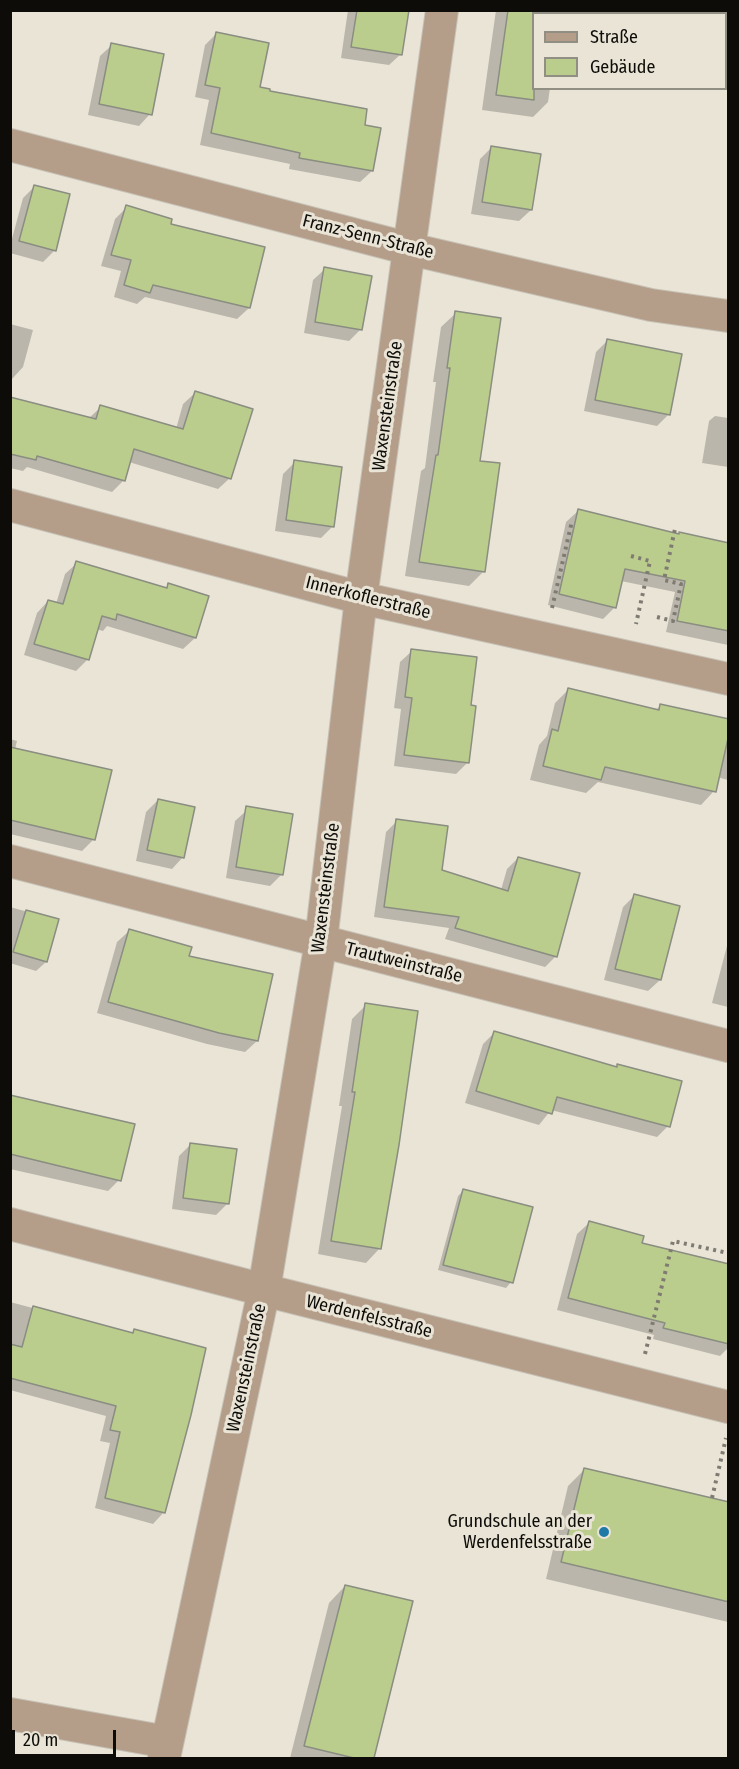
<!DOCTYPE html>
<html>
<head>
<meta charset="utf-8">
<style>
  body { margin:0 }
  #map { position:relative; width:739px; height:1769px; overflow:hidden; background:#e9e4d6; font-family:"Fira Sans Condensed",sans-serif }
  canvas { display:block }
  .frame { position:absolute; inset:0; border:12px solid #0d0c08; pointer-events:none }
  .legend { position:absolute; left:532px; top:12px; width:195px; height:78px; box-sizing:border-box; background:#e9e4d6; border:2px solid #918e84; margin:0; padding:8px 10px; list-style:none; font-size:18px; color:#0d0c08 }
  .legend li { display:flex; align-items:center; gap:12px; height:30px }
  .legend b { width:30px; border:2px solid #918e84 }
  .scale { position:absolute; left:12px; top:1730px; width:104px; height:27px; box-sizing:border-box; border:3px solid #0d0c08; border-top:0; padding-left:8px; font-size:18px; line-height:21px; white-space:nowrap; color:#0d0c08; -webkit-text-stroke:4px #e9e4d6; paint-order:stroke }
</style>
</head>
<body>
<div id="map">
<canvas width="739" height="1769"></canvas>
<div class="frame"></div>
<ul class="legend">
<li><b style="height:8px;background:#b49d89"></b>Straße</li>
<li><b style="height:16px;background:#bbcd8d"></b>Gebäude</li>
</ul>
<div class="scale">20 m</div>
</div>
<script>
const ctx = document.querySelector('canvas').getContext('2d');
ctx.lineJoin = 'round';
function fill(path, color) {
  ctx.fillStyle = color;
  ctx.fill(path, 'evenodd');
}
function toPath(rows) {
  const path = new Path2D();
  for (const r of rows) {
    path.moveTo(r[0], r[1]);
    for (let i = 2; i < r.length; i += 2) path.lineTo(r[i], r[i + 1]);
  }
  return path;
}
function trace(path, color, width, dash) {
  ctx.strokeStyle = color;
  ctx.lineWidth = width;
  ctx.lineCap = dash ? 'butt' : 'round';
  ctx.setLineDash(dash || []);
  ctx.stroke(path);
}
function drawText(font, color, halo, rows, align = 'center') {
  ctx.font = font + ' "Fira Sans Condensed",sans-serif';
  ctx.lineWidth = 6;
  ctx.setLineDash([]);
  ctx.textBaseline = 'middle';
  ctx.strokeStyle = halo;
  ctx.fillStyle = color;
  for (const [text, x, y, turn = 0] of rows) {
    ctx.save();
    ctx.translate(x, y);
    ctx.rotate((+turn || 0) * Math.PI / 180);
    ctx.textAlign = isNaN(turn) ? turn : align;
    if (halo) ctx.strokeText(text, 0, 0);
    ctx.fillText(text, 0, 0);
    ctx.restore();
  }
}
fill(toPath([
  [348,10,408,10,401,54,389,65,341,58],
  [496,10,561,10,560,14,534,14,534,88,550,88,548,102,533,117,482,110],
  [216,34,258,88,363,127,372,171,360,182,289,169,290,164,200,145,209,100,195,97,205,45],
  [112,45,150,114,139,126,88,115,100,56],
  [492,147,531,210,519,221,471,214,480,159],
  [35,186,55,250,43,262,10,253,10,246,23,198],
  [127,207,169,225,249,308,237,319,145,297,137,304,114,297,121,271,101,266,115,219],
  [325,269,361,329,349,341,304,333,313,280],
  [456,313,478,462,484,571,469,586,405,576,421,471,425,468,436,382,433,382,441,327],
  [10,324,33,330,23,367,12,379],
  [608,340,668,415,657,426,584,411,596,352],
  [195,393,230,478,218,489,129,462,124,480,112,492,27,467,23,471,10,468,10,399,89,418,101,407,176,429,183,404],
  [715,416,728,418,728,467,702,463,709,421],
  [295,462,333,526,321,538,275,531,283,474],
  [578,511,678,536,728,545,728,645,666,632,675,592,621,581,614,608,603,619,548,605,566,522],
  [77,563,165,589,169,585,195,638,183,649,107,626,103,631,96,629,88,659,76,671,24,655,37,613,48,601,56,604,65,574],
  [412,651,468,762,456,774,394,766,401,709,394,708,400,662],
  [569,689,655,711,661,705,728,720,728,780,717,777,714,791,701,805,598,782,586,793,530,780,539,745,547,736,555,703],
  [10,739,17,741,15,749,94,839,82,851,10,834],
  [158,800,183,857,172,869,136,861,146,812],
  [247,810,282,874,270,886,226,878,235,821],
  [397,821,440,871,501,890,507,869,518,858,556,956,545,967,445,939,449,928,374,917,386,832],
  [634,896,660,980,648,991,604,980,623,907],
  [10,907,57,920,46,962,36,971,10,963],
  [129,931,187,957,257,1041,245,1052,207,1044,97,1013,117,942],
  [728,942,728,1007,712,1003],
  [366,1005,380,1248,366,1263,318,1254,342,1106,339,1106,352,1019],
  [494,1033,615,1068,618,1066,668,1126,657,1137,551,1110,539,1125,465,1103,483,1044],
  [10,1096,119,1180,108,1191,10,1169],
  [191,1144,228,1203,216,1215,172,1209,179,1156],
  [464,1190,511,1282,506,1288,438,1270,458,1196],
  [589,1223,640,1244,728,1265,728,1348,720,1356,653,1339,654,1335,557,1310,577,1234],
  [10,1302,131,1334,135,1330,164,1512,153,1524,95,1508,110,1443,100,1441,106,1416,10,1390],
  [584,1470,728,1504,728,1622,546,1579,568,1486],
  [345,1586,411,1602,372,1758,290,1758,329,1603]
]), '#0003');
const building = toPath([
  [357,10,409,10,402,55,351,47,357,10],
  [508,10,534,10,534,100,496,95,508,10],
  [216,32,269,43,260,87,270,89,270,91,367,109,365,125,381,128,373,171,299,158,300,153,211,133,220,88,205,85,216,32],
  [111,43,164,54,152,115,99,104,111,43],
  [491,146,541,154,532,210,482,202,491,146],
  [34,185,70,194,56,251,19,241,34,185],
  [126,205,172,219,171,224,265,247,250,308,153,285,150,293,124,285,131,260,111,255,126,205],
  [324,267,372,276,362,330,315,322,324,267],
  [455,311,501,318,480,461,500,463,485,572,419,562,436,455,438,455,450,368,447,368,455,311],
  [607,339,682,354,670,415,595,400,607,339],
  [195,391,253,409,231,479,134,449,125,481,37,456,36,460,10,454,10,397,96,419,100,405,183,429,195,391],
  [294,460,342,467,334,527,286,520,294,460],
  [578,509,679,534,679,532,729,543,729,631,677,621,685,581,625,569,616,608,559,594,578,509],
  [76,561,167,588,168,583,209,596,196,638,117,614,116,620,102,616,89,660,34,644,48,600,63,604,76,561],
  [411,649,477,657,471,705,476,706,469,763,404,755,412,698,405,697,411,649],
  [568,688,659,710,660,704,729,719,729,734,716,792,605,767,601,780,543,766,552,729,558,731,568,688],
  [10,747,112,770,95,840,10,820,10,747],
  [158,799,195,807,184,858,147,850,158,799],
  [246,806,293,814,283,875,236,867,246,806],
  [396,819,448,826,442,870,508,891,518,857,580,873,557,957,455,928,459,917,384,907,396,819],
  [634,894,680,906,661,980,615,969,634,894],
  [26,910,59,919,47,962,13,952,26,910],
  [129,929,192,947,189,956,273,974,258,1041,219,1033,108,1002,129,929],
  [365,1003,418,1011,399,1145,381,1249,331,1241,355,1092,352,1092,365,1003],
  [494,1031,617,1067,617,1064,682,1081,670,1127,557,1097,552,1114,476,1091,494,1031],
  [10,1095,135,1124,121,1181,10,1154,10,1095],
  [190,1143,237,1149,229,1204,183,1198,190,1143],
  [463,1189,533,1207,513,1283,443,1265,463,1189],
  [589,1221,644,1236,642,1243,729,1264,729,1344,663,1328,665,1323,568,1298,589,1221],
  [33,1306,133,1333,134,1329,206,1348,191,1415,165,1513,105,1498,120,1432,110,1430,116,1406,10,1378,10,1344,22,1347,33,1306],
  [584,1468,729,1502,729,1602,561,1562,584,1468],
  [345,1585,413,1601,374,1758,354,1758,304,1746,345,1585]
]);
fill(building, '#bbcd8d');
trace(building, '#8a8d81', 1.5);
const street = toPath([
  [10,145,410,249,651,305,728,316],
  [10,505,361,598,728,679],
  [10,861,728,1046],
  [10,1224,264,1290,728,1407],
  [10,1714,167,1742],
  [164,1758,264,1290,321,941,361,598,442,10]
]);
trace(street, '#c6c1b5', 34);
trace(toPath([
  [631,556,650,561,636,624],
  [552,608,572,521],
  [657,617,673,621,681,584,664,580,675,529],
  [645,1354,673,1241,728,1253],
  [712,1498,726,1438]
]), '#7f7b72', 4, [3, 4.5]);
trace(street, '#b49d89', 32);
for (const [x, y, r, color] of [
  [604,1532,6,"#1e79a7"]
]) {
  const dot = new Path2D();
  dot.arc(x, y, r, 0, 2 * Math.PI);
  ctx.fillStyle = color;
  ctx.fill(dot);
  trace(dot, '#e9e4d6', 2);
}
drawText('18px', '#0d0c08', '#e9e4d6', [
  ["Franz-Senn-Straße",368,237,14],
  ["Waxensteinstraße",388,406,-82],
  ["Innerkoflerstraße",368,598,14],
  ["Waxensteinstraße",326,888,-83],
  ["Trautweinstraße",404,963,14],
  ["Werdenfelsstraße",369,1317,14],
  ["Waxensteinstraße",247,1368,-78]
]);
drawText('18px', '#0d0c08', '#e9e4d6', [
  ["Grundschule an der",592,1522],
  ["Werdenfelsstraße",592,1543]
], 'right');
</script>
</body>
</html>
